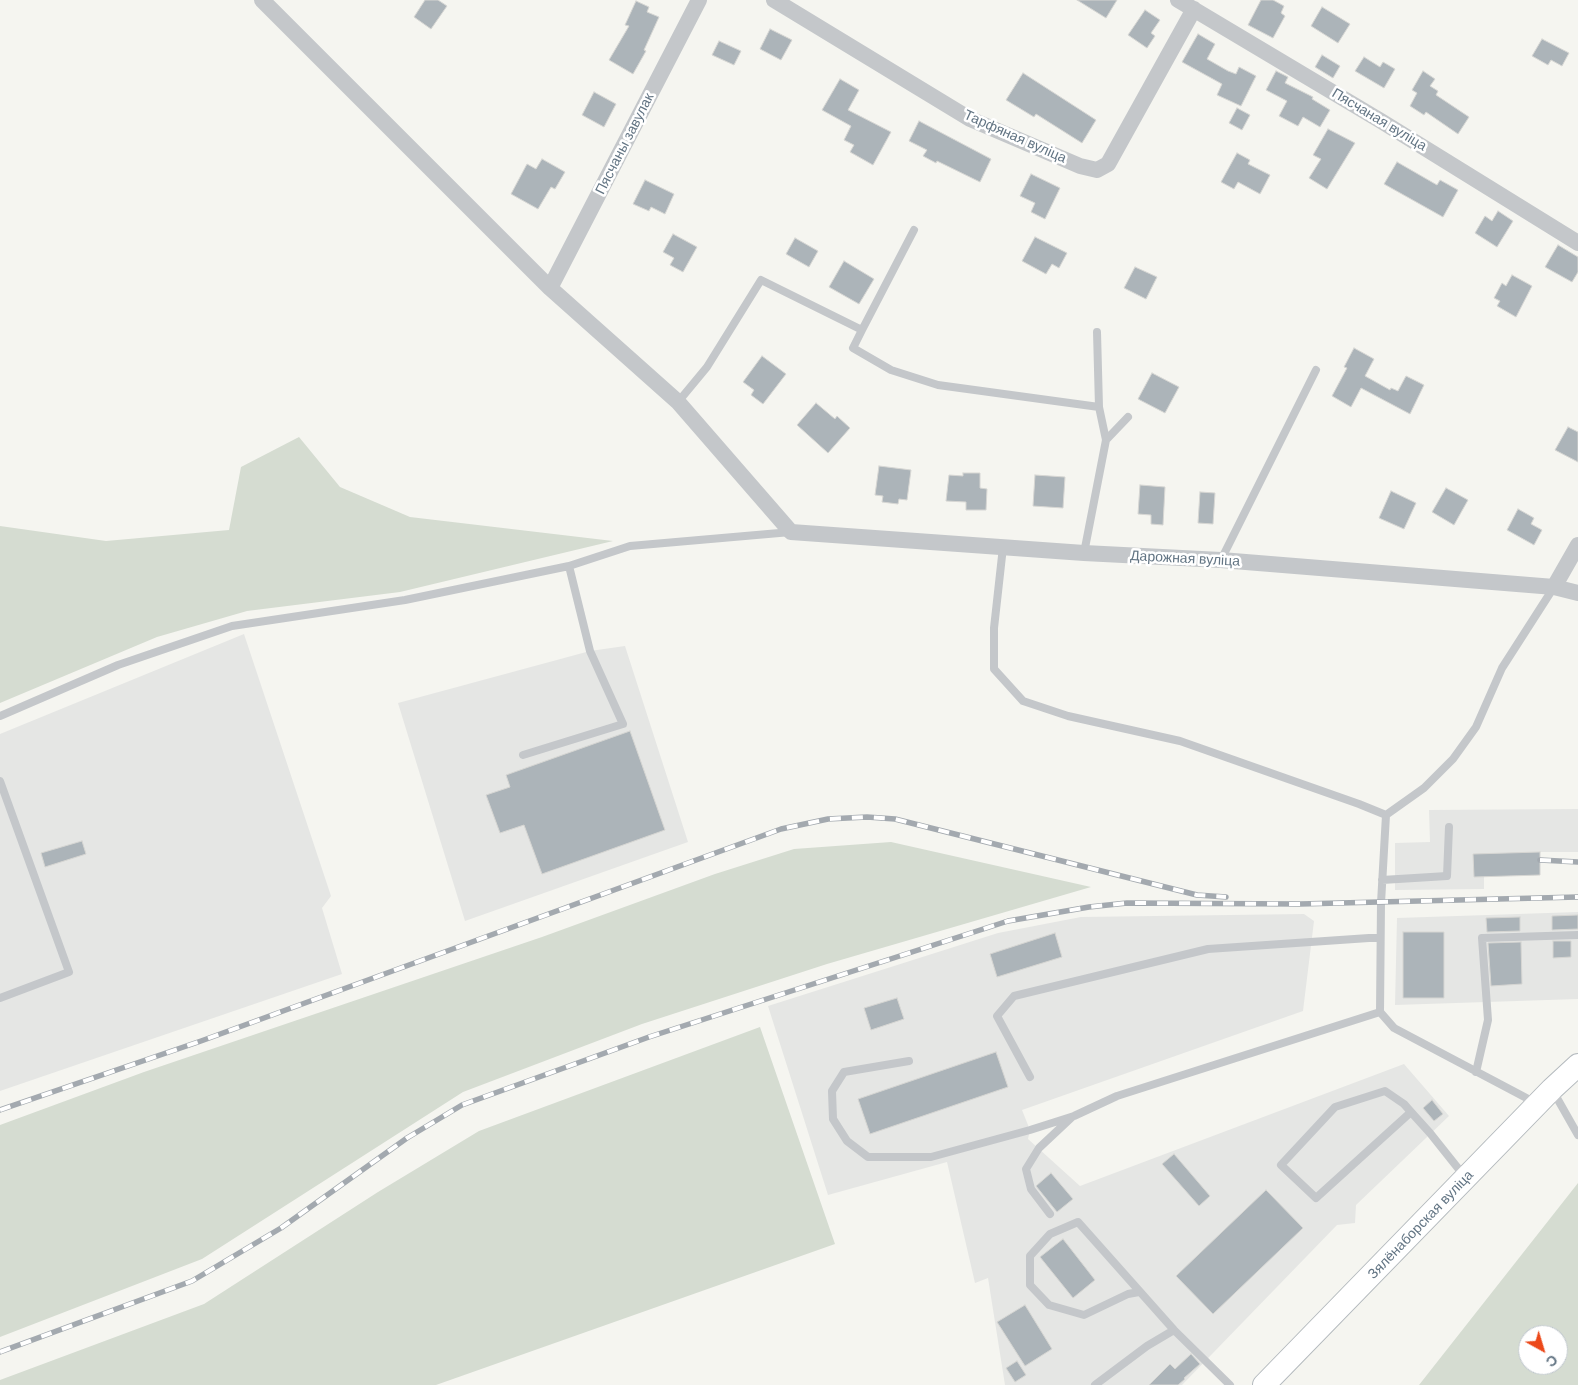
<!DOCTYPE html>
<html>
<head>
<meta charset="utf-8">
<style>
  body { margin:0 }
  #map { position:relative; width:1578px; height:1385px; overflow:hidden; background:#f5f5f0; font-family:Arial,sans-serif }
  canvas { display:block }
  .north { position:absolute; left:1518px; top:1325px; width:50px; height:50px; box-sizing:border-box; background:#fff; border:1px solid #c0c7cd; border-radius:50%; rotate:141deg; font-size:14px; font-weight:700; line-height:20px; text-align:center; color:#627483 }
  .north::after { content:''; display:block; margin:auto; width:18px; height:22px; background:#ec4819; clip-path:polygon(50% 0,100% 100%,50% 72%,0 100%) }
</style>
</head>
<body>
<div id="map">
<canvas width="1578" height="1385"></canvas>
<div class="north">С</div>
</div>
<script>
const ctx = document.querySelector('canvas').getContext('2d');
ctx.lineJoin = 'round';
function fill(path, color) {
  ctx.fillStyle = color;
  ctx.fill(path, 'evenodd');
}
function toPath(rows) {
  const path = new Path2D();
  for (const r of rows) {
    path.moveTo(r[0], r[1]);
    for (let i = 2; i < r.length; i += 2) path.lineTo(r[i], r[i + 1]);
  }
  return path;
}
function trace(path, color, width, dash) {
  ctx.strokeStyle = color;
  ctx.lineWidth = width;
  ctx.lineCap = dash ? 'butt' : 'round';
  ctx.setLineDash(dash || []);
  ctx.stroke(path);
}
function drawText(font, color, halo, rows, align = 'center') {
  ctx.font = font + ' Arial,sans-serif';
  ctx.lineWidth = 5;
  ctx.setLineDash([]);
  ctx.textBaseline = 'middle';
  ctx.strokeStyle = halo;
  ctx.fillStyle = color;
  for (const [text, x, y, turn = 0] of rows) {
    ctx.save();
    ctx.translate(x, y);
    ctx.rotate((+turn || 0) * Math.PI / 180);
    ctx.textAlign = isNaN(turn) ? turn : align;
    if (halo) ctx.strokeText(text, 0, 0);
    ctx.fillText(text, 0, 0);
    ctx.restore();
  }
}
fill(toPath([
  [244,634,331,896,322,908,342,974,0,1091,0,734],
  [625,646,688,842,465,921,398,703,590,651],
  [1578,809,1578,852,1540,852,1540,875,1484,876,1484,889,1395,890,1395,843,1430,842,1429,810],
  [1578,912,1578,999,1395,1005,1397,918],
  [1304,914,1314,921,1303,1011,1022,1110,1030,1130,1028,1139,1080,1186,1404,1064,1449,1116,1356,1205,1355,1223,1337,1225,1182,1385,1005,1385,988,1278,975,1283,947,1162,828,1195,768,1006,998,933,1081,917]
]), '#e5e6e4');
fill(toPath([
  [299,437,340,487,410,517,613,541,400,592,247,611,157,637,0,703,0,526,106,541,229,530,241,467],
  [891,842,1091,887,827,964,642,1024,463,1092,202,1259,0,1337,0,1125,144,1072,542,937,715,874,794,849],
  [760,1027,835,1244,436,1385,0,1385,0,1380,204,1304,378,1192,479,1131],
  [1578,1183,1578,1385,1419,1385],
  [1528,1335,1558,1335,1558,1365,1528,1365]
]), '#d5dcd1');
const building = toPath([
  [425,0,438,0,447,6,431,29,414,17,425,0],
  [1077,0,1117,0,1106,18,1077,0],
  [1261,0,1273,0,1284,6,1281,13,1285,16,1273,38,1248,25,1261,0],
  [636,1,649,7,647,12,659,17,644,50,646,51,633,74,609,60,629,26,625,25,636,1],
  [1322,7,1350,24,1338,43,1311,26,1322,7],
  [1145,10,1160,20,1151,33,1155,36,1147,48,1128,35,1145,10],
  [770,29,792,40,781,60,760,49,770,29],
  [1198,34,1215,44,1207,59,1228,71,1236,74,1239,67,1256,76,1241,106,1217,95,1222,84,1182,62,1198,34],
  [1542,39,1569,53,1562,66,1551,60,1548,65,1532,56,1542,39],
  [719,41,741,51,734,65,712,55,719,41],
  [1322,55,1340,66,1333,78,1315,67,1322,55],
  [1364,57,1380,67,1383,62,1395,69,1384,88,1355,71,1364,57],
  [1276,71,1288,77,1285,83,1313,97,1312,99,1330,110,1320,127,1303,117,1298,126,1279,116,1287,101,1266,90,1276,71],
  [1423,71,1435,79,1430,86,1438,91,1436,95,1469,117,1458,134,1426,112,1424,115,1410,106,1417,93,1412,90,1423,71],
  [1023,73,1096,120,1082,143,1036,114,1034,117,1006,100,1023,73],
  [840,79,859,90,848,110,891,132,873,165,850,152,854,145,844,140,851,126,822,110,840,79],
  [594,92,616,104,604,127,582,115,594,92],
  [1237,108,1250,115,1242,130,1229,123,1237,108],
  [919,121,991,159,980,182,937,161,936,163,923,156,927,150,909,141,919,121],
  [1328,129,1355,143,1327,189,1309,178,1321,159,1313,155,1328,129],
  [1237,153,1250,160,1248,164,1270,175,1260,194,1238,182,1234,189,1221,182,1237,153],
  [542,159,565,172,555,189,551,187,538,209,511,194,527,164,536,169,542,159],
  [1397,162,1437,185,1440,180,1458,190,1443,217,1384,184,1397,162],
  [1031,174,1060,188,1045,219,1031,212,1035,203,1020,196,1031,174],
  [645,180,674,194,665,214,651,207,649,211,633,204,645,180],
  [1498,211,1513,221,1497,247,1475,233,1485,216,1492,221,1498,211],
  [673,234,697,247,683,272,670,265,674,258,663,252,673,234],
  [1035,237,1067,253,1059,268,1052,264,1046,274,1022,261,1035,237],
  [795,238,818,251,809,267,786,254,795,238],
  [1558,245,1578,257,1578,272,1572,282,1545,267,1558,245],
  [844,261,874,279,859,304,829,287,844,261],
  [1135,267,1157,277,1146,299,1124,288,1135,267],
  [1512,275,1532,286,1516,317,1497,306,1500,301,1494,298,1502,283,1506,286,1512,275],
  [1354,348,1374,359,1365,376,1390,390,1391,388,1398,391,1406,376,1424,385,1410,414,1361,388,1351,407,1332,396,1347,368,1344,367,1354,348],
  [762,356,786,374,763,404,751,395,754,390,743,382,762,356],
  [1152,373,1179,387,1165,413,1138,399,1152,373],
  [816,403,835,419,837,416,850,428,828,453,797,425,816,403],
  [1568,427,1578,432,1578,462,1555,450,1568,427],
  [879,466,911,470,907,500,899,499,898,504,882,502,883,496,875,495,879,466],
  [963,473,980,473,980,488,987,489,986,510,966,510,966,502,946,501,949,475,963,476,963,473],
  [1035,475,1065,477,1063,508,1033,506,1035,475],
  [1140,485,1165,487,1163,525,1151,524,1151,515,1138,514,1140,485],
  [1446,488,1468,500,1454,525,1432,512,1446,488],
  [1391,491,1416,503,1404,529,1379,518,1391,491],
  [1200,492,1215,493,1213,524,1198,523,1200,492],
  [1518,509,1534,518,1531,524,1542,530,1534,545,1507,530,1518,509],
  [630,731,665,830,542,874,524,825,500,833,486,795,510,787,506,775,630,731],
  [82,841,86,854,45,867,41,853,82,841],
  [1540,852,1540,875,1474,877,1473,854,1540,852],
  [1578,915,1578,929,1552,930,1552,916,1578,915],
  [1520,917,1520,931,1487,932,1486,918,1520,917],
  [1403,932,1444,932,1444,998,1403,998,1403,932],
  [1055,933,1062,957,997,977,990,954,1055,933],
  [1553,941,1571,941,1571,957,1553,958,1553,941],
  [1521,942,1522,984,1491,986,1488,943,1521,942],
  [897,998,904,1019,871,1030,864,1008,897,998],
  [996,1052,1008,1087,870,1134,858,1099,996,1052],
  [1432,1100,1443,1114,1434,1121,1423,1108,1432,1100],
  [1174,1154,1210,1196,1199,1206,1162,1164,1174,1154],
  [1051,1173,1073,1199,1057,1212,1036,1186,1051,1173],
  [1266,1190,1303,1228,1213,1314,1176,1276,1266,1190],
  [1063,1239,1095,1280,1073,1298,1040,1257,1063,1239],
  [1025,1305,1052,1349,1025,1366,997,1322,1025,1305],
  [1191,1354,1200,1364,1184,1378,1185,1379,1178,1385,1149,1385,1170,1364,1175,1369,1191,1354],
  [1017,1361,1026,1375,1015,1382,1006,1368,1017,1361]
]);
fill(building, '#acb4b9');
trace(building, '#d6d6d3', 1);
const secondary = toPath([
  [1264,1385,1552,1089,1578,1065]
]);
trace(secondary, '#b3b9bd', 24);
trace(toPath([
  [862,330,914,230],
  [678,402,707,367,761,280,862,330,853,348,891,370,938,385,1099,407],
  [1106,440,1128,417],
  [1003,547,994,628,994,669,1023,701,1068,716,1180,741,1359,804,1386,815],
  [1084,553,1106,440,1099,407,1097,332],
  [1221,560,1316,370],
  [0,716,118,665,232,626,405,600,569,566,630,546,791,532],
  [523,755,623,724,590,651,569,566],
  [0,781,69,972,0,998],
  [1382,880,1447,876,1449,827],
  [909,1061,844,1072,832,1091,833,1119,847,1141,868,1157,931,1157,1030,1130,1074,1116,1117,1096,1380,1012],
  [1476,1072,1488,1020,1482,938,1578,935],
  [1030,1077,997,1016,1014,996,1208,949,1369,938,1380,938],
  [1553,1091,1578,1135],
  [1534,1102,1394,1028,1380,1012,1381,903,1386,815,1424,788,1453,759,1476,727,1502,668,1554,587],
  [1411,1112,1316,1198,1281,1165,1335,1107,1385,1091,1404,1104,1411,1112,1430,1133,1465,1177],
  [1050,1214,1031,1189,1026,1169,1039,1148,1072,1117],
  [1139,1292,1128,1294,1084,1315,1049,1305,1030,1285,1030,1256,1050,1234,1078,1222,1174,1330,1230,1385],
  [1095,1385,1147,1346,1174,1330]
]), '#c4c7ca', 8);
trace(toPath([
  [262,0,550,288,678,402,791,532,1084,553,1221,560,1554,587,1578,593],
  [774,0,970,119,1080,166,1097,170,1108,164,1194,9],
  [1178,0,1381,121,1578,243],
  [550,288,699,0],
  [1554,587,1578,545]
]), '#c4c7ca', 16);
trace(secondary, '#fff', 22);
const rail = toPath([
  [1540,860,1578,862],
  [0,1110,201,1041,781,829,828,819,867,817,895,819,1197,895,1226,897],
  [0,1352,192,1281,281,1228,407,1138,462,1105,649,1037,1008,921,1089,907,1127,903,1300,904,1578,897]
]);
trace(rail, '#a3a9af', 5.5);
trace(rail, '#fff', 4, [11]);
drawText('14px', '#627483', '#fff', [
  ["Пясчаная вуліца",1379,120,31],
  ["Тарфяная вуліца",1015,137,24],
  ["Пясчаны завулак",625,144,-63],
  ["Дарожная вуліца",1185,559,3],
  ["Зялёнаборская вуліца",1421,1225,-46]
]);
</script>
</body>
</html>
